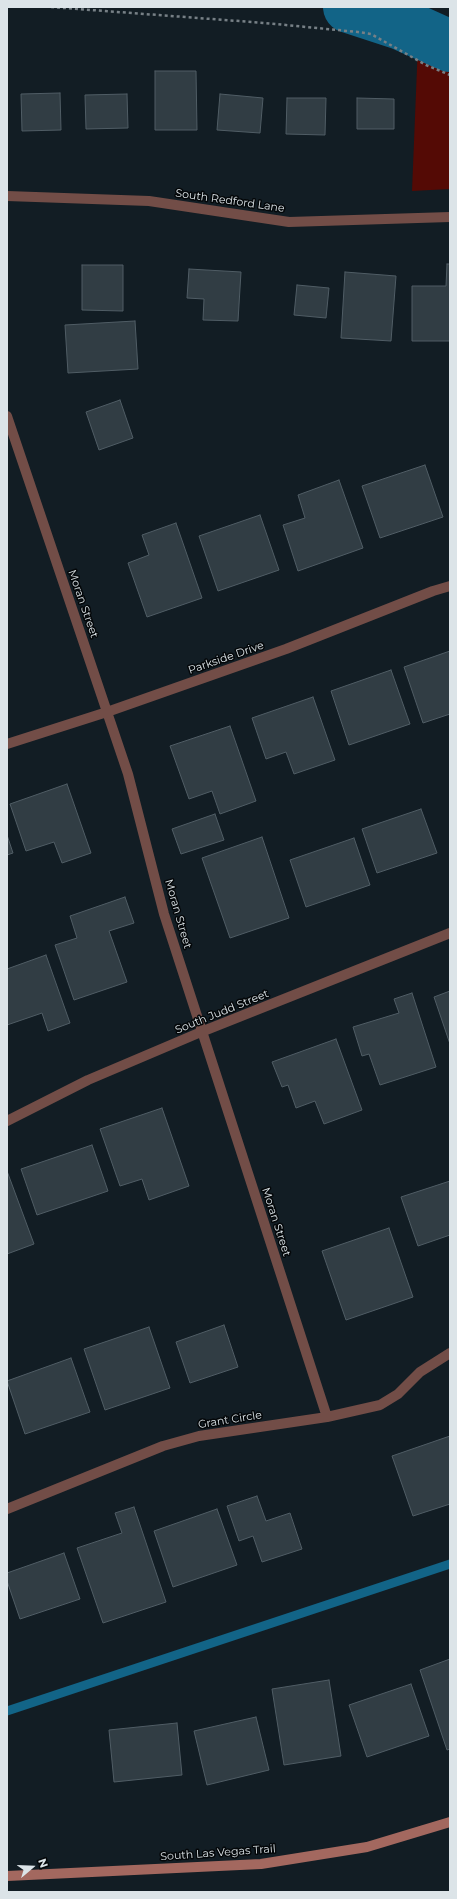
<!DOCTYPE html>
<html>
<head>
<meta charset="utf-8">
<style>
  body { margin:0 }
  #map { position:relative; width:457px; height:1899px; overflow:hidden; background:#121d24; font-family:Montserrat,sans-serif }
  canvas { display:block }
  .frame { position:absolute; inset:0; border:8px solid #dce4e8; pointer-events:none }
  .north { position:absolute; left:12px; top:1847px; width:40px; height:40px; -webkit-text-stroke:3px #040709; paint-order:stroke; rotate:71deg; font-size:11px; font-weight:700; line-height:16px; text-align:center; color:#dce4e8 }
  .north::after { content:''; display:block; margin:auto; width:14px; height:18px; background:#dce4e8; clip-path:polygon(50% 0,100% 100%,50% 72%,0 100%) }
</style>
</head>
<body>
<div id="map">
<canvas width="457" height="1899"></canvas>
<div class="frame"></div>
<div class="north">N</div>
</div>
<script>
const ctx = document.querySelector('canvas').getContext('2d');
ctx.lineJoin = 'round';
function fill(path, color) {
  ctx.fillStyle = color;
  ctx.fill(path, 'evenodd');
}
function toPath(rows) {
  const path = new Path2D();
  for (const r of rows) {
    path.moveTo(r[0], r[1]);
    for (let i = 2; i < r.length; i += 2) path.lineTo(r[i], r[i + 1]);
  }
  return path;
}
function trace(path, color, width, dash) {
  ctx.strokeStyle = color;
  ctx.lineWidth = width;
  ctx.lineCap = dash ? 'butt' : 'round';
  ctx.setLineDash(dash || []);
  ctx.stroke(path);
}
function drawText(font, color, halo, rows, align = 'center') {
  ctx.font = font + ' Montserrat,sans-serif';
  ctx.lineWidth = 3;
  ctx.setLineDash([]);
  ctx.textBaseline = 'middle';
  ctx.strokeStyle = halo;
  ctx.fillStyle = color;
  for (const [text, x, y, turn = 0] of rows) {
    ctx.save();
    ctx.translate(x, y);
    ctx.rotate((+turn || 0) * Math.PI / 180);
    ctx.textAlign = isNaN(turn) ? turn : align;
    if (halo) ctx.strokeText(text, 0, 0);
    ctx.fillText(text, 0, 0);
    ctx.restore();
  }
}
fill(toPath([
  [418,43,450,47,450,189,412,191]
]), '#540a05');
trace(toPath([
  [7,1711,450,1564]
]), '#126487', 9);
trace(toPath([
  [349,7,401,24,450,46]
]), '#126487', 52);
const building = toPath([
  [155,71,196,71,197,130,155,130,155,71],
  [60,93,61,130,22,131,21,94,60,93],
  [127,94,128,128,86,129,85,95,127,94],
  [220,94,263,98,260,133,217,130,220,94],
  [287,98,326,98,325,135,286,134,287,98],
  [357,98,394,99,394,129,357,129,357,98],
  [447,264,450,264,450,341,412,341,412,286,446,286,447,264],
  [82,265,123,265,123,311,82,310,82,265],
  [189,269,241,272,238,321,203,320,204,299,187,298,189,269],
  [345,272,396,276,391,341,341,338,345,272],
  [297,285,329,288,326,318,294,315,297,285],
  [135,321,138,369,68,373,65,325,135,321],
  [120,400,133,438,99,450,86,412,120,400],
  [425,465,443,517,380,538,362,486,425,465],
  [339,480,363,548,298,571,283,525,305,518,298,495,339,480],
  [260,515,279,570,218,591,199,536,260,515],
  [176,523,202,598,147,617,128,563,149,555,142,535,176,523],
  [450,651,450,714,423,723,404,667,450,651],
  [391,670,410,724,349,745,331,691,391,670],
  [313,697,335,760,294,774,286,752,266,759,252,718,313,697],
  [230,726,256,801,220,814,212,791,189,799,170,746,230,726],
  [67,784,91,853,62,863,54,842,26,851,10,804,67,784],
  [421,809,437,853,377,873,362,829,421,809],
  [215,814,224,840,181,854,172,829,215,814],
  [7,835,13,853,7,855,7,835],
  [262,837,289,918,230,938,202,858,262,837],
  [354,838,370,885,306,907,290,860,354,838],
  [125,897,134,923,109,931,127,982,74,1000,55,945,77,938,70,916,125,897],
  [46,955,70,1023,48,1031,42,1013,7,1025,7,969,46,955],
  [450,991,450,1044,434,997,450,991],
  [412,993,436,1067,380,1085,369,1054,362,1056,353,1027,399,1013,394,999,412,993],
  [336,1039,362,1110,324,1124,315,1101,296,1108,288,1085,282,1087,272,1062,336,1039],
  [162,1108,189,1186,149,1200,142,1179,120,1186,100,1129,162,1108],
  [92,1145,108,1191,37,1215,21,1169,92,1145],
  [7,1171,34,1244,7,1254,7,1171],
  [450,1181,450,1235,418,1246,401,1197,450,1181],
  [389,1228,413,1297,346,1320,322,1251,389,1228],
  [224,1325,238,1367,190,1383,176,1342,224,1325],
  [149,1327,170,1388,105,1410,84,1349,149,1327],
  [71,1358,90,1412,25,1434,7,1381,71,1358],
  [450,1436,450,1504,413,1516,392,1456,450,1436],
  [257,1496,266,1521,290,1513,302,1549,262,1562,253,1536,239,1541,227,1506,257,1496],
  [134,1507,166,1602,103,1623,77,1548,122,1533,115,1513,134,1507],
  [217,1509,237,1565,173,1587,154,1531,217,1509],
  [64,1553,80,1599,20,1619,7,1581,7,1573,64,1553],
  [450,1659,450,1749,447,1750,420,1670,450,1659],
  [329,1680,341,1756,284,1765,272,1689,329,1680],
  [411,1684,429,1736,367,1757,349,1705,411,1684],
  [256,1717,269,1770,207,1785,194,1731,256,1717],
  [177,1723,182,1775,114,1782,109,1730,177,1723]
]);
fill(building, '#313d44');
trace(building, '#505d65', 1);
trace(toPath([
  [51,7,265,23,358,32,371,34,426,65,450,75]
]), '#778086', 2.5, [3, 3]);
trace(toPath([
  [7,196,149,201,289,222,450,217],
  [7,416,128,774,164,914,327,1417],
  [7,744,107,712,286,649,433,591,450,586],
  [7,1121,88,1080,201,1032,450,933],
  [7,1509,163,1446,199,1436,327,1417,380,1405,398,1394,420,1372,450,1353]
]), '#724d47', 10);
trace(toPath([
  [7,1876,261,1864,367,1847,450,1822]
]), '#a3685f', 10);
drawText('11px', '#dce4e8', '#040709', [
  ["South Redford Lane",230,201,8],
  ["Moran Street",83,604,71],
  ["Parkside Drive",226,658,-19],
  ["Moran Street",178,914,74],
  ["South Judd Street",222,1012,-22],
  ["Moran Street",276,1222,72],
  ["Grant Circle",230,1420,-9],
  ["South Las Vegas Trail",218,1853,-4]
]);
</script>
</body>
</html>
